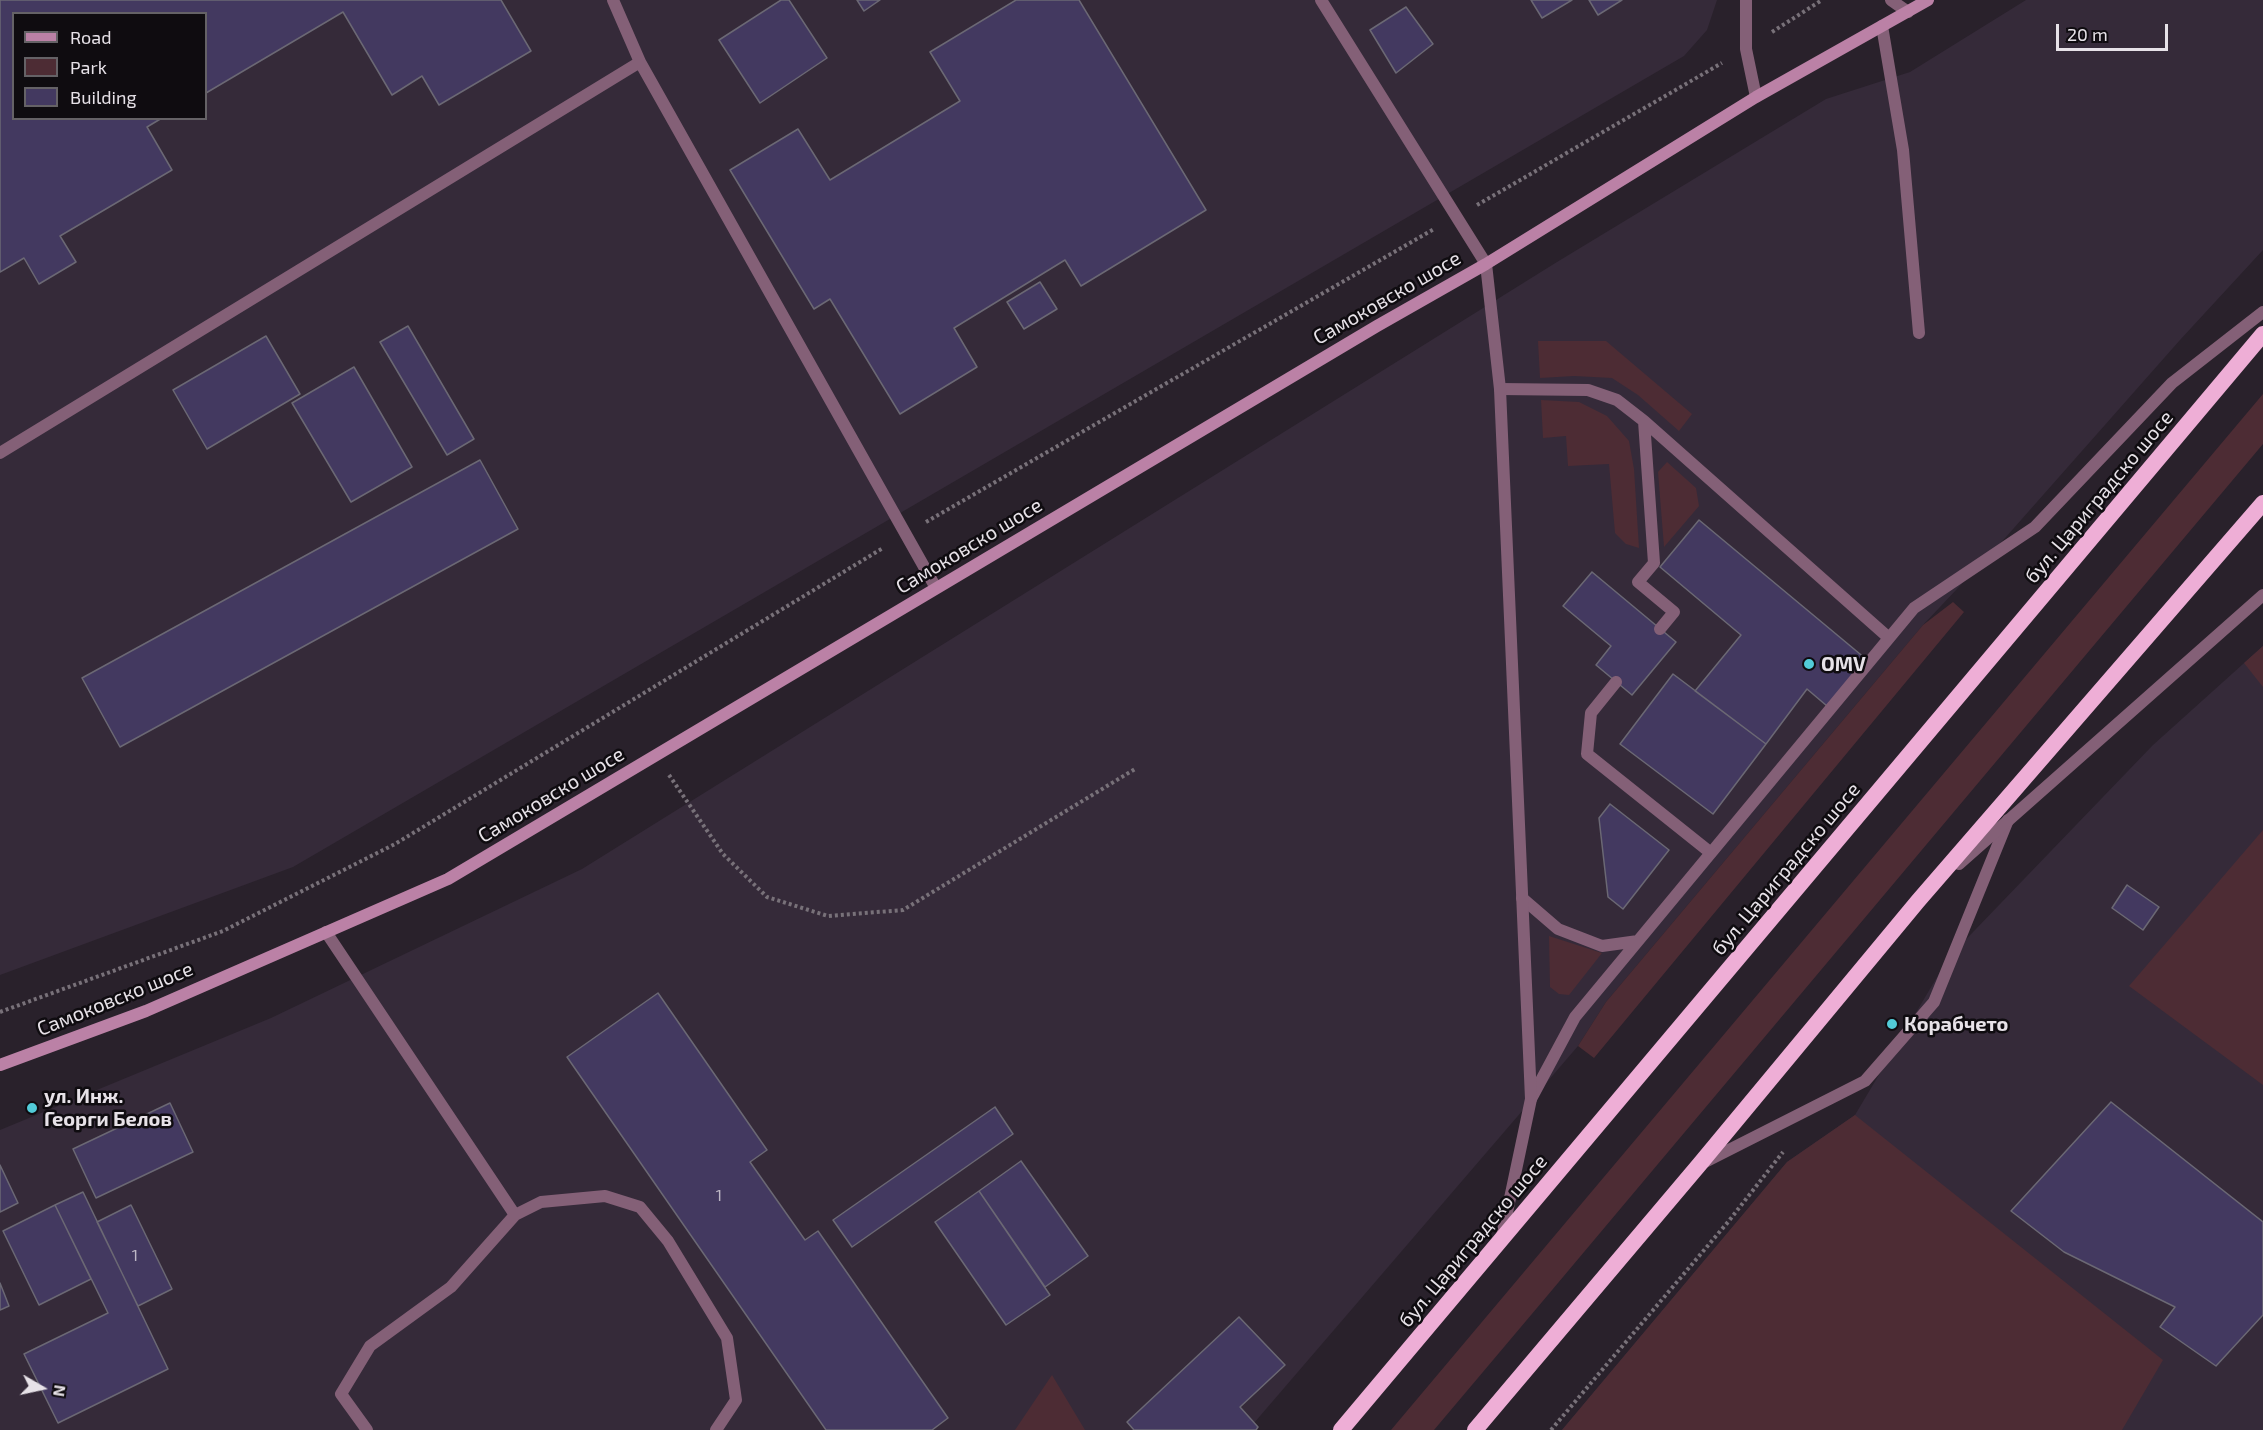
<!DOCTYPE html>
<html>
<head>
<meta charset="utf-8">
<style>
  body { margin:0 }
  #map { position:relative; width:2263px; height:1430px; overflow:hidden; background:#29212b; font-family:"Exo 2",sans-serif }
  canvas { display:block }
  .legend { position:absolute; left:12px; top:12px; width:195px; height:108px; box-sizing:border-box; background:#0f0c10; border:2px solid #656266; margin:0; padding:8px 10px; list-style:none; font-size:18px; color:#e7e2e8 }
  .legend li { display:flex; align-items:center; gap:12px; height:30px }
  .legend b { width:30px; border:2px solid #656266 }
  .north { position:absolute; left:12px; top:1358px; width:60px; height:60px; -webkit-text-stroke:4px #0f0c10; paint-order:stroke; rotate:99deg; font-size:16px; font-weight:700; line-height:24px; text-align:center; color:#e7e2e8 }
  .north::after { content:''; display:block; margin:auto; width:21px; height:27px; background:#e7e2e8; clip-path:polygon(50% 0,100% 100%,50% 72%,0 100%) }
  .scale { position:absolute; left:2056px; top:24px; width:112px; height:27px; box-sizing:border-box; border:3px solid #e7e2e8; border-top:0; padding-left:8px; font-size:18px; line-height:21px; white-space:nowrap; color:#e7e2e8; -webkit-text-stroke:4px #0f0c10; paint-order:stroke }
</style>
</head>
<body>
<div id="map">
<canvas width="2263" height="1430"></canvas>
<ul class="legend">
<li><b style="height:8px;background:#bb81a6"></b>Road</li>
<li><b style="height:16px;background:#4d2c34"></b>Park</li>
<li><b style="height:16px;background:#433960"></b>Building</li>
</ul>
<div class="north">N</div>
<div class="scale">20 m</div>
</div>
<script>
const ctx = document.querySelector('canvas').getContext('2d');
ctx.lineJoin = 'round';
function fill(path, color) {
  ctx.fillStyle = color;
  ctx.fill(path, 'evenodd');
}
function toPath(rows) {
  const path = new Path2D();
  for (const r of rows) {
    path.moveTo(r[0], r[1]);
    for (let i = 2; i < r.length; i += 2) path.lineTo(r[i], r[i + 1]);
  }
  return path;
}
function trace(path, color, width, dash) {
  ctx.strokeStyle = color;
  ctx.lineWidth = width;
  ctx.lineCap = dash ? 'butt' : 'round';
  ctx.setLineDash(dash || []);
  ctx.stroke(path);
}
function drawText(font, color, halo, rows, align = 'center') {
  ctx.font = font + ' "Exo 2",sans-serif';
  ctx.lineWidth = 5;
  ctx.setLineDash([]);
  ctx.textBaseline = 'middle';
  ctx.strokeStyle = halo;
  ctx.fillStyle = color;
  for (const [text, x, y, turn = 0] of rows) {
    ctx.save();
    ctx.translate(x, y);
    ctx.rotate((+turn || 0) * Math.PI / 180);
    ctx.textAlign = isNaN(turn) ? turn : align;
    if (halo) ctx.strokeText(text, 0, 0);
    ctx.fillText(text, 0, 0);
    ctx.restore();
  }
}
fill(toPath([
  [0,0,1717,0,1707,30,1684,56,293,867,0,975],
  [14,14,206,14,206,118,14,118],
  [2026,0,2263,0,2263,250,2180,340,2006,537,1923,625,1606,1002,1578,1046,1248,1430,0,1430,0,1130,271,1018,582,869,1557,262,1826,99,1910,72],
  [2263,646,2263,1430,1562,1430,1787,1162,1855,1115,1949,957,2153,745]
]), '#352a39');
fill(toPath([
  [1538,341,1606,341,1692,414,1679,431,1638,395,1612,378,1574,376,1540,378],
  [2263,394,2263,444,1542,1302,1434,1430,1391,1430],
  [1541,400,1579,402,1607,416,1629,441,1634,469,1639,548,1626,544,1615,533,1609,464,1568,466,1566,436,1543,438],
  [1667,462,1696,488,1699,506,1664,547,1658,472],
  [1953,602,1964,612,1594,1058,1578,1046,1606,1002,1923,625],
  [2263,646,2263,687,2244,663],
  [2263,830,2263,1085,2129,986],
  [1549,936,1602,953,1569,995,1559,994,1550,987],
  [1855,1115,2163,1360,2122,1430,1562,1430,1787,1162],
  [1052,1375,1085,1430,1015,1430]
]), '#4d2c34');
const building = toPath([
  [0,0,501,0,531,51,439,105,422,76,392,95,343,12,206,93,206,14,14,14,14,118,162,118,147,127,172,170,60,236,76,262,39,284,24,258,0,272,0,0],
  [781,0,789,0,827,58,760,103,719,40,781,0],
  [857,0,880,0,864,11,857,0],
  [1016,0,1079,0,1206,210,1081,286,1065,260,954,328,977,367,900,414,830,299,814,309,730,170,798,129,830,180,960,101,930,52,1016,0],
  [1531,0,1572,0,1542,18,1531,0],
  [1589,0,1622,0,1598,15,1589,0],
  [1406,7,1433,44,1396,73,1370,30,1406,7],
  [1040,282,1057,309,1024,329,1007,302,1040,282],
  [408,326,474,439,447,455,380,342,408,326],
  [266,336,300,394,207,449,173,390,266,336],
  [354,367,412,467,351,502,292,403,354,367],
  [480,460,518,529,120,747,82,678,480,460],
  [1699,520,1866,659,1827,706,1807,689,1766,744,1695,691,1741,635,1660,567,1699,520],
  [1592,572,1676,642,1632,695,1596,665,1611,646,1563,606,1592,572],
  [1673,674,1766,744,1713,814,1620,744,1673,674],
  [1610,804,1669,850,1623,909,1608,897,1599,818,1610,804],
  [2127,885,2159,907,2143,930,2112,908,2127,885],
  [658,993,767,1150,750,1162,805,1240,818,1231,948,1418,932,1430,826,1430,567,1057,658,993],
  [2111,1102,2263,1222,2263,1315,2216,1366,2160,1327,2175,1307,2064,1252,2011,1211,2111,1102],
  [170,1103,193,1152,96,1198,73,1149,170,1103],
  [995,1107,1013,1134,852,1247,833,1220,995,1107],
  [1021,1161,1088,1256,1045,1287,979,1191,1021,1161],
  [0,1165,18,1203,0,1212,0,1165],
  [979,1191,1050,1295,1006,1325,935,1222,979,1191],
  [83,1192,168,1369,58,1423,24,1354,108,1313,55,1205,83,1192],
  [55,1205,91,1279,39,1305,3,1231,55,1205],
  [131,1205,172,1289,138,1306,97,1222,131,1205],
  [0,1283,9,1306,0,1310,0,1283],
  [1239,1317,1285,1365,1240,1407,1258,1427,1256,1430,1134,1430,1127,1422,1239,1317]
]);
fill(building, '#433960');
trace(building, '#6b6874', 1.5);
trace(toPath([
  [1772,32,1822,0],
  [1477,205,1722,63],
  [926,522,1434,229],
  [669,775,723,854,767,897,828,916,903,910,1135,769],
  [0,1012,223,931,395,844,883,548],
  [1551,1430,1728,1222,1783,1152]
]), '#787179', 4, [3, 3]);
trace(toPath([
  [613,0,640,62],
  [1321,0,1486,264],
  [1882,26,1903,150,1919,333],
  [1500,389,1588,390,1617,400,1644,421,1889,638],
  [1644,421,1654,563,1638,582,1674,612,1660,629],
  [0,453,640,62,936,588],
  [1616,682,1591,713,1587,754,1711,853],
  [1522,898,1558,929,1602,946,1638,941],
  [326,932,515,1215],
  [1531,1099,1575,1017,1914,608,2035,527,2172,383,2263,312],
  [1703,1163,1865,1081,1934,1002,2008,820],
  [367,1430,341,1394,370,1346,451,1287,515,1215,541,1202,605,1196,640,1207,668,1241,727,1338,736,1400,716,1430]
]), '#846077', 12);
trace(toPath([
  [1746,0,1746,49,1756,97],
  [1891,0,1908,12],
  [1486,264,1500,389,1531,1099,1502,1236],
  [1959,864,2263,595]
]), '#846077', 12);
trace(toPath([
  [0,1065,146,1011,448,879,1377,326,1486,264,1756,97,1928,0]
]), '#bb81a6', 12);
trace(toPath([
  [1341,1430,2263,334],
  [1475,1430,1699,1165,1918,901,2263,503]
]), '#eeaed6', 16);
for (const [x, y, r, color] of [
  [1809,664,6,"#52cbd8"],
  [1892,1024,6,"#52cbd8"],
  [32,1108,6,"#52cbd8"]
]) {
  const dot = new Path2D();
  dot.arc(x, y, r, 0, 2 * Math.PI);
  ctx.fillStyle = color;
  ctx.fill(dot);
  trace(dot, '#0f0c10', 2);
}
drawText('16px', '#beb8c6', null, [
  ["1",719,1196],
  ["1",135,1256]
]);
drawText('20px', '#e7e2e8', '#0f0c10', [
  ["Самоковско шосе",1387,298,-30],
  ["бул. Цариградско шосе",2099,497,-50],
  ["Самоковско шосе",969,546,-31],
  ["Самоковско шосе",551,795,-31],
  ["бул. Цариградско шосе",1786,869,-50],
  ["Самоковско шосе",115,999,-22],
  ["бул. Цариградско шосе",1473,1241,-50]
]);
drawText('bold 20px', '#e7e2e8', '#0f0c10', [
  ["OMV",1821,664],
  ["Корабчето",1904,1024],
  ["ул. Инж.",44,1096],
  ["Георги Белов",44,1119]
], 'left');
</script>
</body>
</html>
